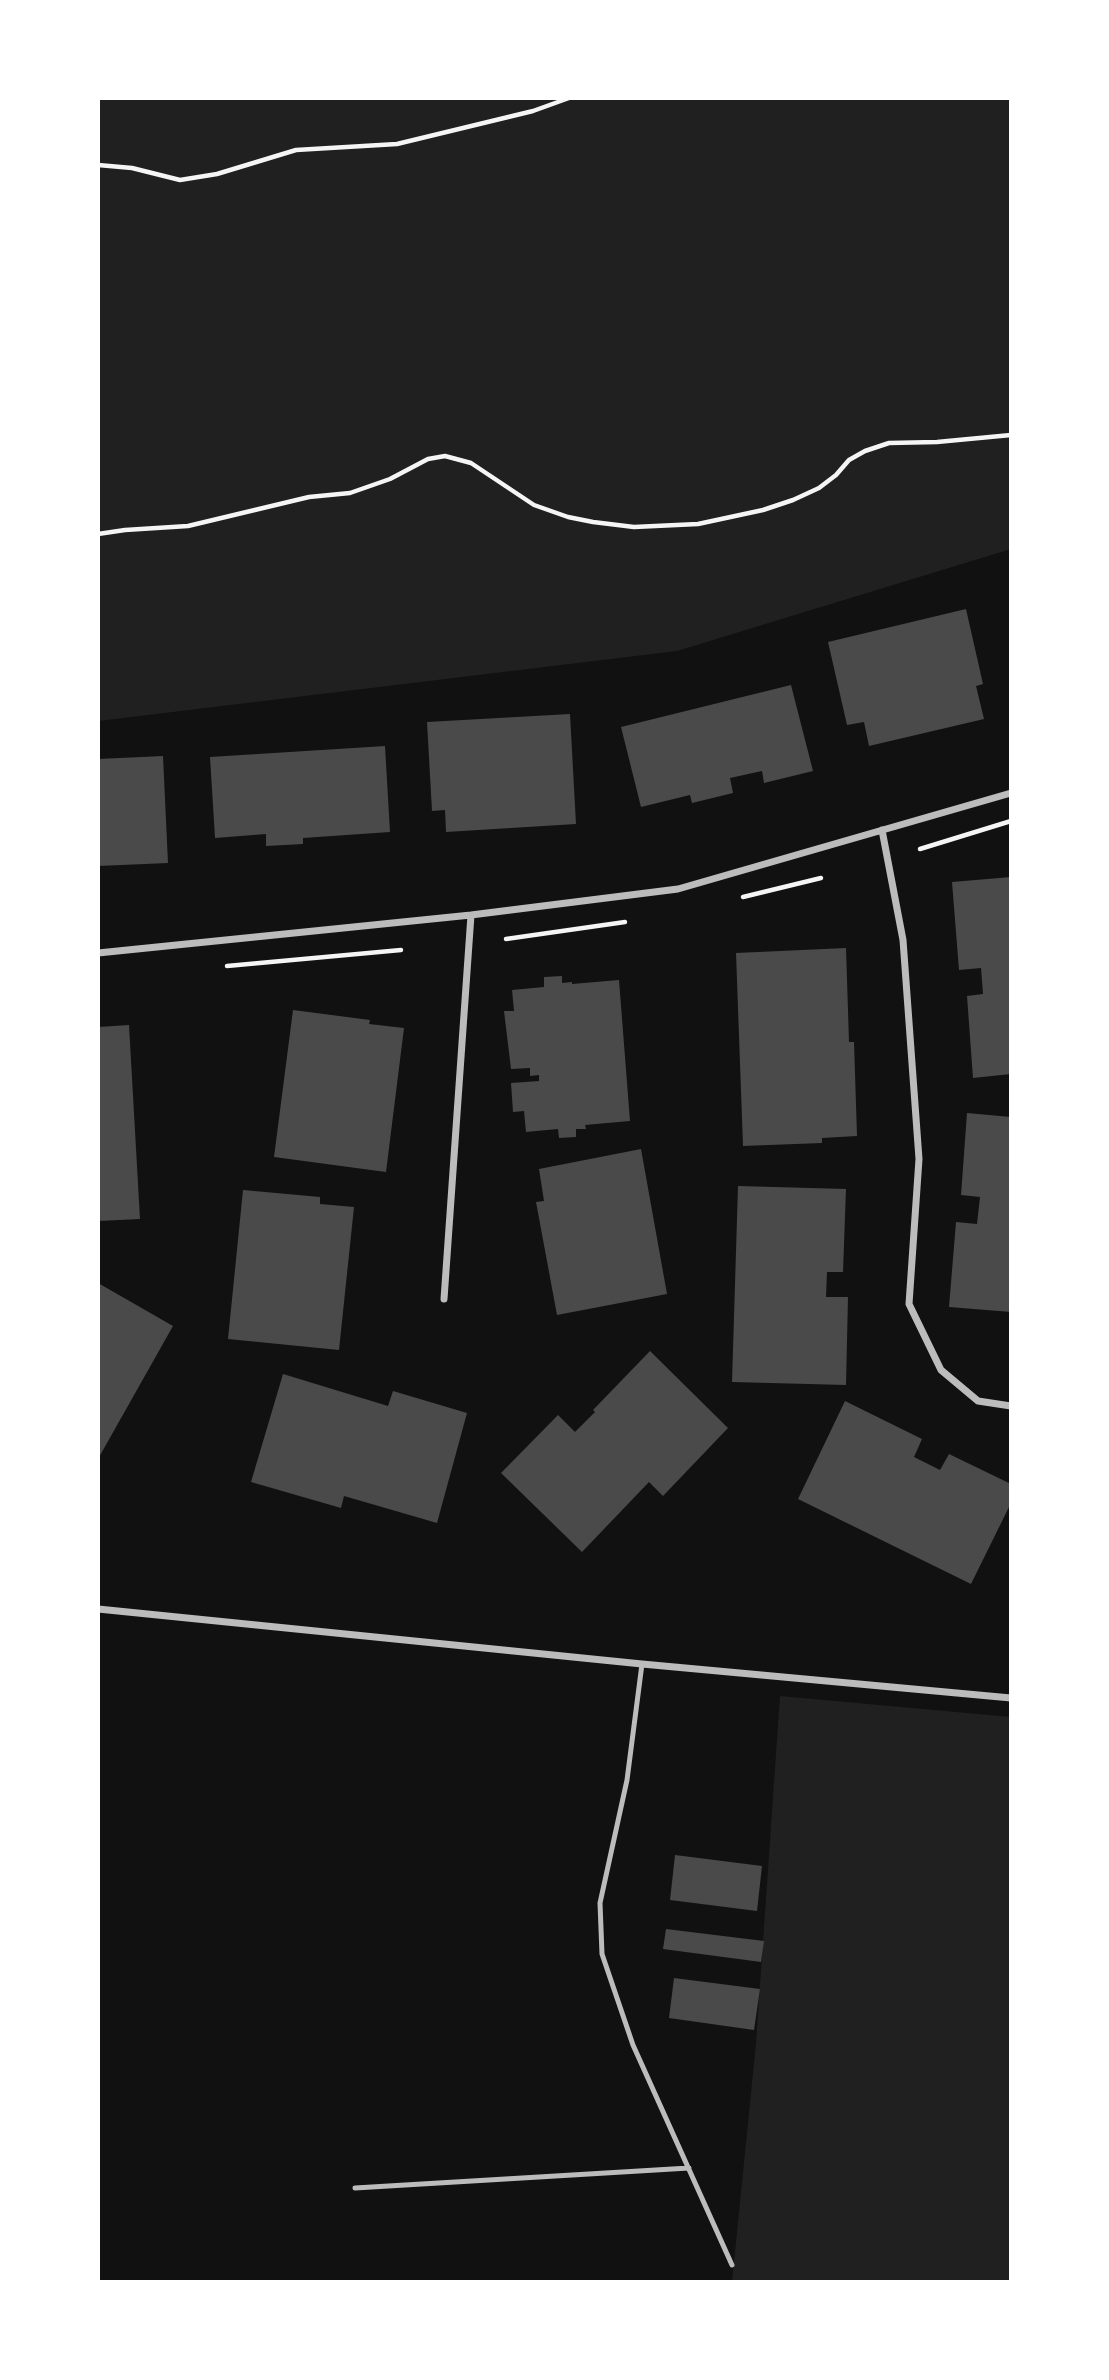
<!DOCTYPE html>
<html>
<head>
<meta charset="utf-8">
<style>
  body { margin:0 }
  #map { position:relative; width:1109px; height:2380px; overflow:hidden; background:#111; font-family:"Golos Text",sans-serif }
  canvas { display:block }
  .frame { position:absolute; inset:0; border:100px solid #fff; pointer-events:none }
</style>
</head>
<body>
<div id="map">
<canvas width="1109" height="2380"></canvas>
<div class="frame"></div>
</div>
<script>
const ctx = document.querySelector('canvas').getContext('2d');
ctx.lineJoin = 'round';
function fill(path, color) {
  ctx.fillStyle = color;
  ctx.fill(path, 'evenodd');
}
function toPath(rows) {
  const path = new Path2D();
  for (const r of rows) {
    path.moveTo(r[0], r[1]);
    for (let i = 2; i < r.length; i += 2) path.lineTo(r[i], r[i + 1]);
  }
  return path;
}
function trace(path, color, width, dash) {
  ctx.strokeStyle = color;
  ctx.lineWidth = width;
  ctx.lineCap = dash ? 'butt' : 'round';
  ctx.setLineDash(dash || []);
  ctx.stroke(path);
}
fill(toPath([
  [98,98,1011,98,1011,549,677,651,98,721],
  [780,1696,1011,1717,1011,2282,732,2282,756,2043]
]), '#202020');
fill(toPath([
  [966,609,983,684,976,686,984,719,869,746,864,722,847,725,828,642],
  [791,685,813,771,764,783,762,771,730,778,733,793,692,803,690,795,641,807,621,727],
  [570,714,576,824,446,832,445,810,432,811,427,722],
  [385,746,390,832,303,838,303,844,266,846,266,834,215,838,210,757],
  [163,756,168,863,98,866,98,759],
  [1011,877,1011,1074,973,1078,967,996,983,994,981,968,959,970,952,882],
  [846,948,849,1042,854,1042,857,1136,822,1138,822,1143,743,1146,736,953],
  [562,976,562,983,572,982,572,984,619,980,630,1121,585,1125,586,1129,576,1129,576,1137,559,1138,558,1129,526,1132,524,1111,513,1112,511,1083,539,1081,539,1075,530,1076,530,1068,511,1069,504,1011,514,1011,512,990,544,987,544,977],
  [293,1010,370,1020,369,1024,404,1028,386,1172,274,1157],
  [129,1025,140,1219,98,1221,98,1027],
  [967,1113,1011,1117,1011,1312,949,1307,956,1222,977,1224,980,1197,961,1195],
  [641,1149,667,1294,557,1315,536,1202,544,1201,539,1169],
  [738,1186,846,1189,843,1272,827,1272,826,1297,848,1297,846,1385,732,1382],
  [243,1190,320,1197,320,1204,354,1207,339,1350,228,1339],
  [98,1283,173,1326,98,1459],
  [650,1351,728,1428,663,1496,649,1482,582,1552,501,1473,558,1415,575,1432,595,1412,593,1410],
  [283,1374,388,1406,393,1391,467,1413,437,1523,344,1496,341,1508,251,1482],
  [845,1401,922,1439,914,1457,940,1470,949,1454,1011,1484,1011,1503,971,1584,798,1499],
  [675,1855,762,1866,757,1911,670,1900],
  [666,1929,764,1941,761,1962,663,1949],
  [674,1978,760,1989,754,2030,669,2018]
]), '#4a4a4a');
trace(toPath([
  [98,165,132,168,180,180,217,174,296,150,397,144,533,111,569,98],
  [98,534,125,530,188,526,309,497,350,493,390,479,428,459,445,456,471,463,534,505,568,517,593,522,634,527,698,524,763,510,793,500,819,488,836,475,849,460,865,451,889,443,937,442,1011,435],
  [920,849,1011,821],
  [743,897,821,878],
  [506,939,625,922],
  [227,966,401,950]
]), '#f5f5f5', 4.5);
trace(toPath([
  [642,1664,627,1780,600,1903,602,1954,633,2045,732,2265],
  [355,2188,689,2168]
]), '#bcbcbc', 5);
trace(toPath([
  [882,830,903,940,919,1159,909,1304,941,1370,978,1401,1011,1406],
  [98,953,471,915,678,889,1011,793],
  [444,1299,471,915],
  [98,1609,642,1664,1011,1698]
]), '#bcbcbc', 7);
</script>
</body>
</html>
